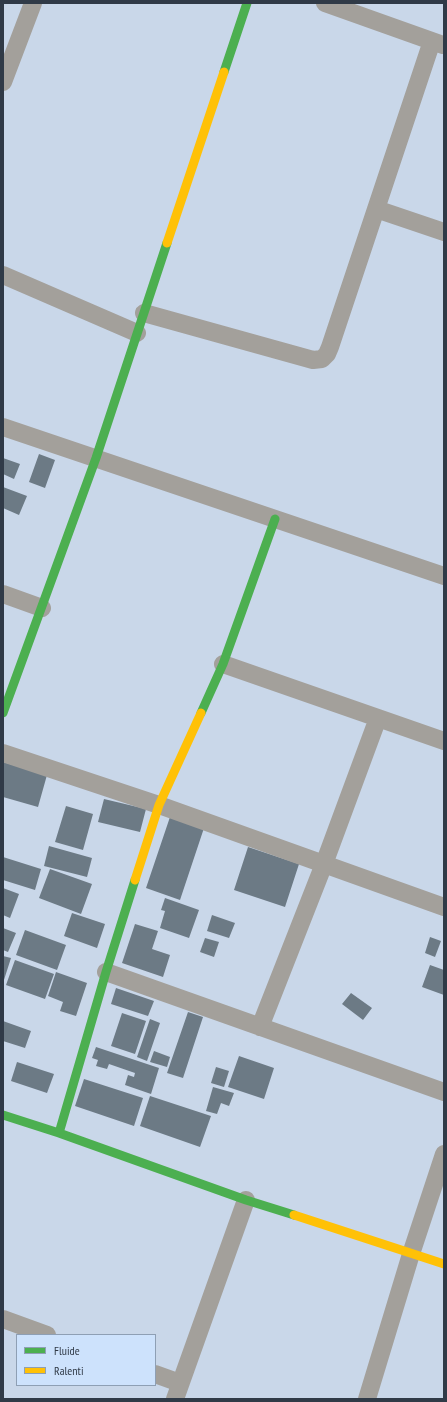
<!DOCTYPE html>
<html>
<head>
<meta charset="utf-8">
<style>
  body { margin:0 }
  #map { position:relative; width:447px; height:1402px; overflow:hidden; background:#c9d7e9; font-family:"PT Sans Narrow",sans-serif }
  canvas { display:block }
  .frame { position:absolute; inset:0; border:4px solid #303a47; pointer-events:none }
  .legend { position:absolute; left:16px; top:1334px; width:140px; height:52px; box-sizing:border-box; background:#cde2fc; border:1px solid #8e9fb4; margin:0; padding:5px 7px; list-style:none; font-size:12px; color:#303a47 }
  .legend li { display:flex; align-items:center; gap:8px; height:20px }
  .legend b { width:20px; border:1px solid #8e9fb4 }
</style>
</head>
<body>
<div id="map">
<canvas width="447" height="1402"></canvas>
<div class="frame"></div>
<ul class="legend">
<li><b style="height:5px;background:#4caf50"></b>Fluide</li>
<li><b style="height:5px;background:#ffc107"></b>Ralenti</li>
</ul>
</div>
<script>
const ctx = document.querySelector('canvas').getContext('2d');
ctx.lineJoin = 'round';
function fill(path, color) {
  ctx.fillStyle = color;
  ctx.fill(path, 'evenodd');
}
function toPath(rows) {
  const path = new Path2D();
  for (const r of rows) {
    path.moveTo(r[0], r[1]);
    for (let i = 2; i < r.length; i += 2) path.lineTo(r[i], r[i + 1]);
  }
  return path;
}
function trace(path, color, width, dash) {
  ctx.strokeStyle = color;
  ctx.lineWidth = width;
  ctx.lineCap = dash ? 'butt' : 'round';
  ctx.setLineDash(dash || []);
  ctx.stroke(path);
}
fill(toPath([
  [39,454,55,460,45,488,29,482],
  [3,458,20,464,14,479,3,474],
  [3,487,27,496,19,515,3,508],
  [3,762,47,775,38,807,3,797],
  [104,799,146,809,140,832,98,822],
  [66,806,93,814,83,850,55,842],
  [171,814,205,825,180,900,146,888],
  [49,846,92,858,87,877,44,866],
  [248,847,299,864,285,907,234,890],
  [3,857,41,869,35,890,3,880],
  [50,869,92,884,81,914,39,898],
  [3,888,19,894,10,918,3,915],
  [165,898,199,910,189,938,160,928,165,911,161,910],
  [72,913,105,924,97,948,64,936],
  [212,915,235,923,229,938,207,931],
  [135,924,158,931,152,949,170,955,163,977,122,963],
  [3,928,16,933,8,952,3,950],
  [25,930,66,945,57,970,16,955],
  [430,937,441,941,435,957,425,953],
  [205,938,219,942,214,957,200,952],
  [3,956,11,958,3,983],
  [15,960,54,974,45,999,6,985],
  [430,965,444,970,444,995,422,987],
  [56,972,87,983,76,1016,60,1011,63,1002,48,996],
  [116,988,154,1001,148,1016,111,1004],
  [351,993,372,1008,363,1020,342,1004],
  [188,1012,203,1017,183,1078,167,1073],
  [122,1013,146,1021,135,1054,111,1046],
  [150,1019,160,1023,147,1061,137,1057],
  [3,1021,31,1031,25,1048,3,1041],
  [96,1047,159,1068,151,1094,125,1085,128,1075,134,1077,135,1073,109,1064,107,1069,96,1066,98,1060,92,1058],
  [154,1051,170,1057,167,1067,150,1062],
  [239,1056,274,1068,264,1099,228,1087],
  [17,1062,54,1074,47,1093,11,1081],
  [216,1067,229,1071,224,1087,211,1083],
  [84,1079,143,1098,134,1126,75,1106],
  [213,1087,234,1093,229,1106,221,1103,217,1114,206,1111],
  [150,1096,211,1116,200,1147,140,1126]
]), '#6c7a85');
trace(toPath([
  [325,3,443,45],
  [3,82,33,3],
  [376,209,444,232],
  [3,275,137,333],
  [144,313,313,360,322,359,327,354,330,347,432,41],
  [3,427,444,576],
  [3,594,42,608],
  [223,664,444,741],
  [3,753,159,805,444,907],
  [106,972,444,1092],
  [260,1027,324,864,378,718],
  [3,1319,47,1335],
  [155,1374,180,1383],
  [175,1399,246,1200],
  [367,1399,411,1254,444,1154]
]), '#a3a09b', 18);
trace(toPath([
  [224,72,247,3],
  [3,713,96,458,167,243],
  [201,713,223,664,275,519],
  [3,1115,59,1133,246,1200,294,1215],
  [59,1133,106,972,135,880]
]), '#4caf50', 9);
trace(toPath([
  [167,243,224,72],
  [135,880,159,805,201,713],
  [294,1215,444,1264]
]), '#ffc107', 9);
</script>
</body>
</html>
